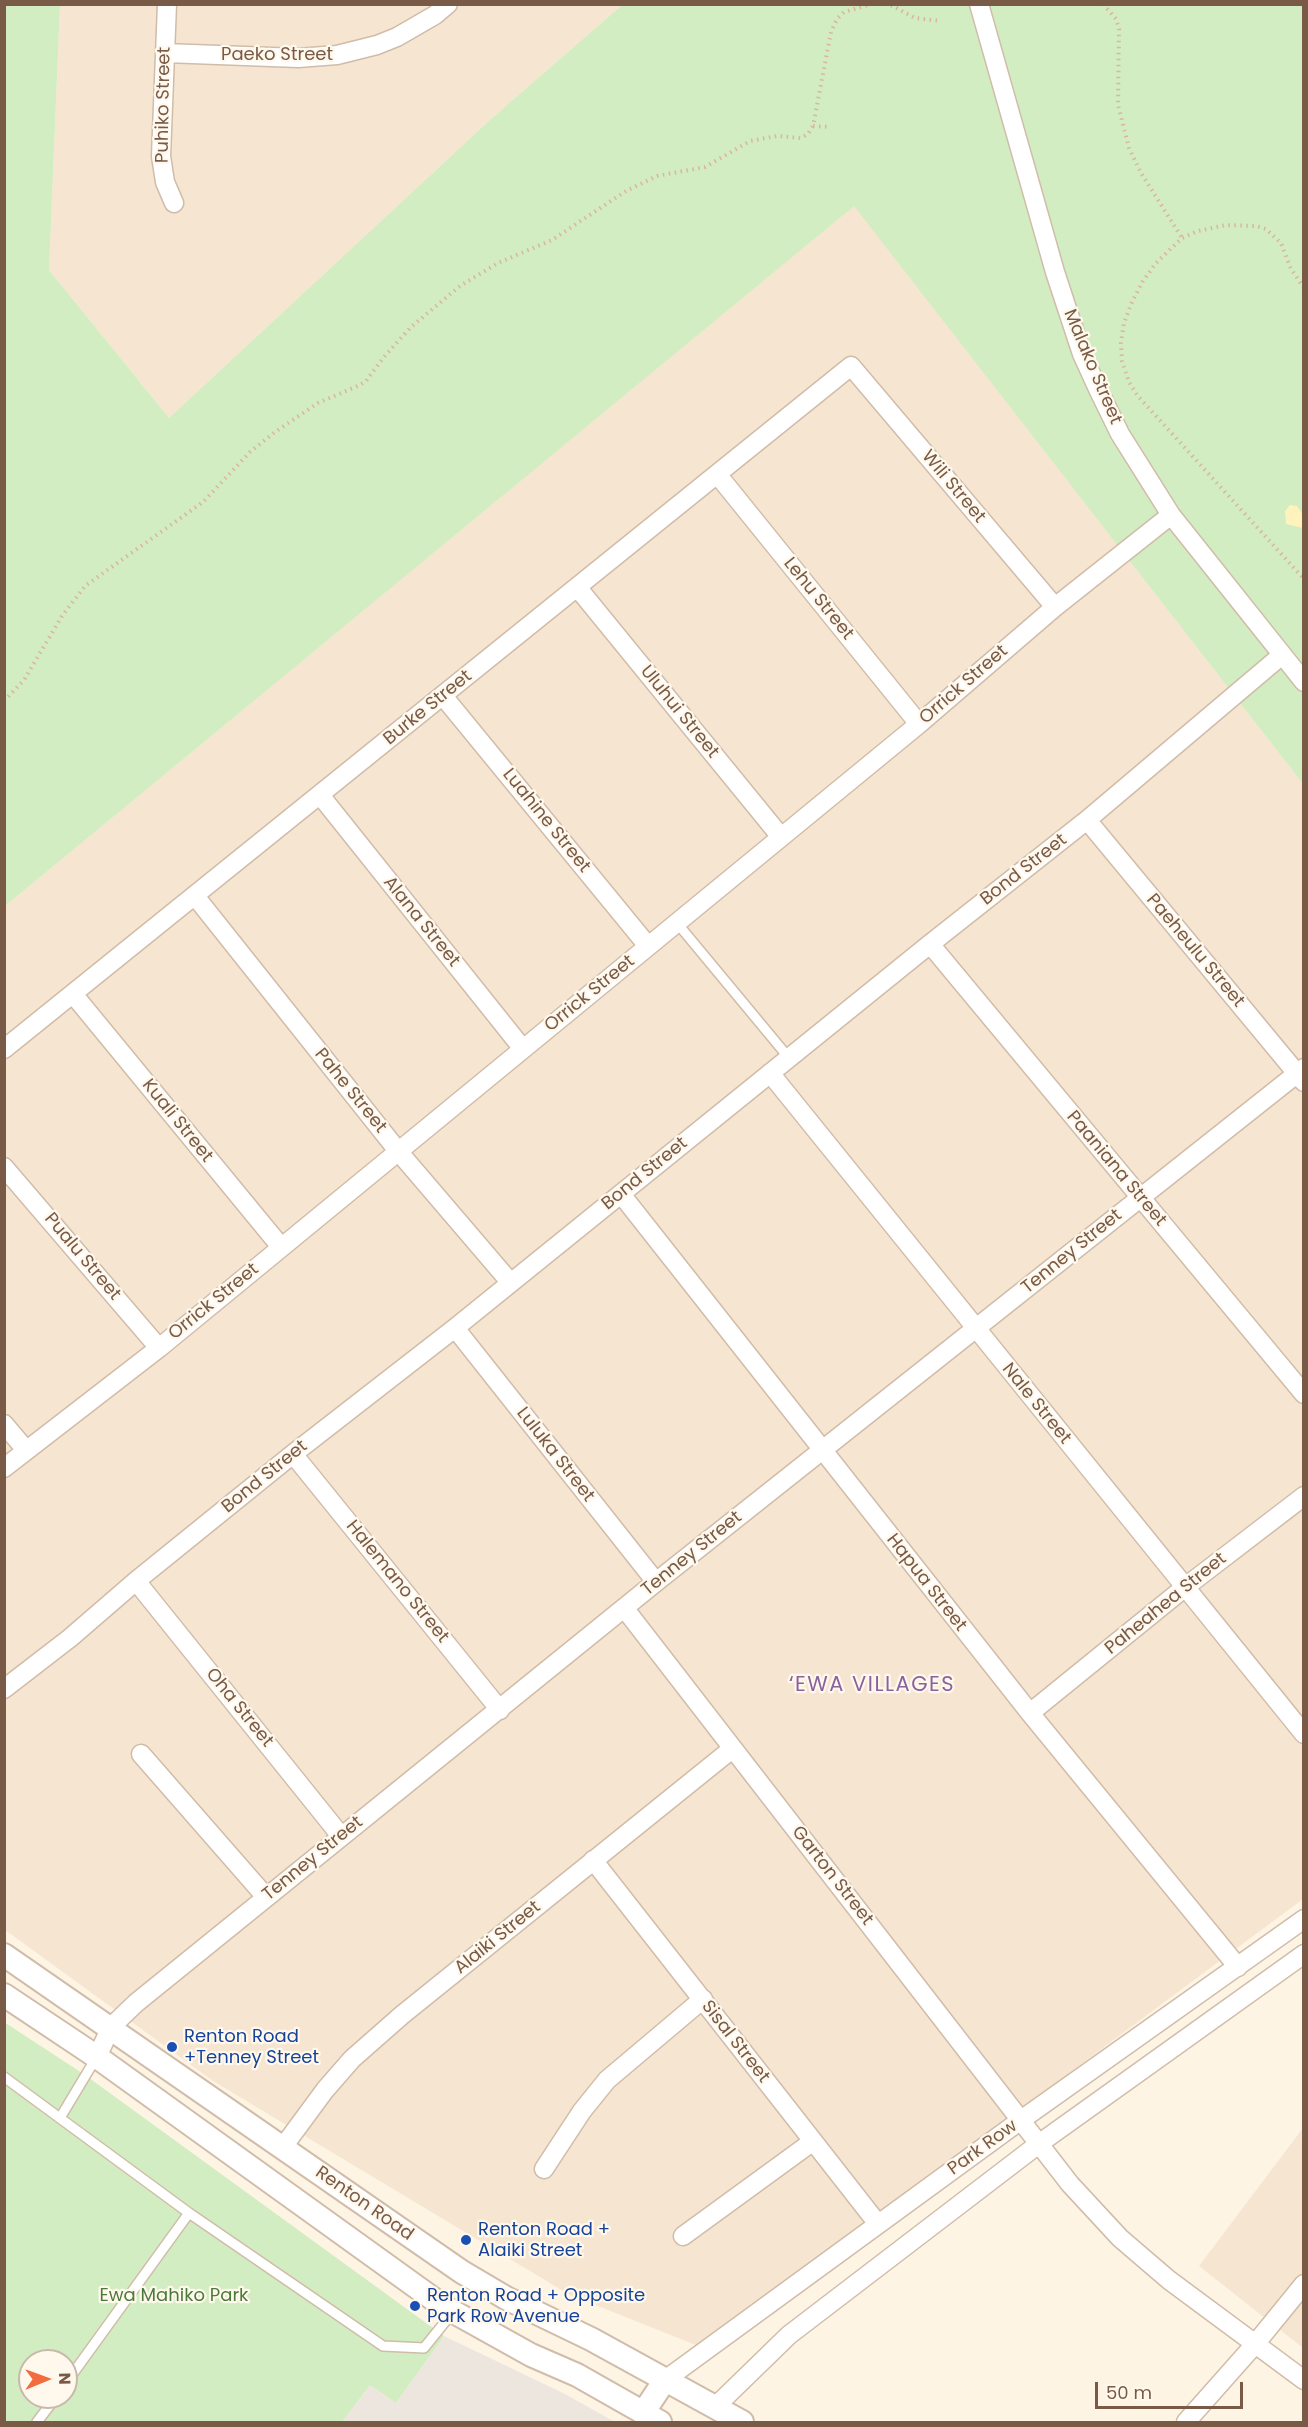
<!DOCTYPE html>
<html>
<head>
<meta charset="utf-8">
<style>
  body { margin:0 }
  #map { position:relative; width:1308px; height:2427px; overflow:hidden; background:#fef4e4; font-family:Poppins,sans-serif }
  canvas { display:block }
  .frame { position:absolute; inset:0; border:6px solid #795a47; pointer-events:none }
  .north { position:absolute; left:18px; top:2349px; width:60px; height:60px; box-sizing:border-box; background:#fff8ec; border:2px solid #c9b9aa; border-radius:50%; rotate:89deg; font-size:16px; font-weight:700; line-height:24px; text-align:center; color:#795a47 }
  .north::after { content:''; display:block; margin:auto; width:21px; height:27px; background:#f26c3f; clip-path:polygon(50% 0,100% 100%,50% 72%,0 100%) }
  .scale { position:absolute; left:1095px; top:2382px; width:148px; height:27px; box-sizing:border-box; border:3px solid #795a47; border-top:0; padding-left:8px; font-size:18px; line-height:21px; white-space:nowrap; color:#795a47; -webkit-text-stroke:4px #fff8ec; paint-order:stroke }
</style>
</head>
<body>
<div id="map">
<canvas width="1308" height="2427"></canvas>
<div class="frame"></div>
<div class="north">N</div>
<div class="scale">50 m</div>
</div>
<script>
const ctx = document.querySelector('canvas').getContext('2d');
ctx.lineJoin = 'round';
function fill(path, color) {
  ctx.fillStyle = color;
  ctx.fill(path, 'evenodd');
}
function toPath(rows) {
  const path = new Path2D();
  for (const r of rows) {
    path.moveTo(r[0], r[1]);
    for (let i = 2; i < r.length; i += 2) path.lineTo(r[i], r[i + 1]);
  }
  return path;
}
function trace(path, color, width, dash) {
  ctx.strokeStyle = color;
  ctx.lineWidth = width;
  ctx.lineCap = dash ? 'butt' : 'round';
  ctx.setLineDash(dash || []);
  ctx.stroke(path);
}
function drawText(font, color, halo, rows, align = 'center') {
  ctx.font = font + ' Poppins,sans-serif';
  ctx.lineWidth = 4.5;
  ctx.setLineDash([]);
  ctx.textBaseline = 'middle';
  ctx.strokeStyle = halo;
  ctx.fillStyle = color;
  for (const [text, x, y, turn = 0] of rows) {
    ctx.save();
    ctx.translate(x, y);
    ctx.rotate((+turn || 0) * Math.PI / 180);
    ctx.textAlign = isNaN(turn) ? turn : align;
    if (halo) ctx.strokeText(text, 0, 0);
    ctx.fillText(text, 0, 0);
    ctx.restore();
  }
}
fill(toPath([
  [60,5,622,5,491,119,169,418,49,270],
  [854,205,1303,784,1303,1899,701,2347,570,2295,213,2081,5,1930,5,906],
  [1303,2128,1303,2348,1199,2266]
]), '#f6e6d1');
fill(toPath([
  [444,2336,565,2394,615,2422,342,2422,370,2385,396,2403]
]), '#ede6de');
fill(toPath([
  [5,5,60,5,49,270,169,418,491,119,622,5,1303,5,1303,784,854,206,5,906],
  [4,2022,85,2075,444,2336,396,2403,370,2385,342,2422,5,2422],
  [30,2361,66,2361,66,2397,30,2397]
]), '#d1edc1');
fill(toPath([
  [1290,505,1297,506,1303,515,1303,528,1286,524,1285,511]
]), '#fff2bd');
const service = toPath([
  [677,923,789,1058],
  [4,2077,189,2213,383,2346,424,2348,453,2312],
  [60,2118,96,2058],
  [66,2383,189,2213],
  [37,2422,56,2397]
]);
const minor = toPath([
  [167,4,161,156,165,182,174,203],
  [979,4,1055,272,1082,354,1098,389,1120,434,1171,515,1304,682],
  [165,53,298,58,337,55,377,45,397,37,435,15,448,4],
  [717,474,919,724],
  [577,587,781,837],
  [443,696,648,946],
  [320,795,523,1049],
  [1087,820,1304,1082],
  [195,896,398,1151,510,1282],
  [930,944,1304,1394],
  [73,994,281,1247],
  [4,1049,851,366,1055,607],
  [770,1073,1304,1734],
  [4,1167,159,1348],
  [621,1194,1030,1713,1238,1967],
  [455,1328,656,1582],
  [4,1424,26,1450],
  [293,1454,500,1710],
  [4,1468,159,1348,919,724,1055,607,1171,515],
  [136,1581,341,1836],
  [625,1609,1070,2184,1120,2238,1169,2280,1304,2380],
  [4,1689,70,1638,136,1581,293,1454,455,1328,930,944,1087,820,1282,655],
  [1030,1713,1184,1588,1304,1496],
  [141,1754,266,1897],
  [593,1860,878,2224],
  [97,2057,111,2027,136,2003,656,1582,1304,1068],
  [283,2147,325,2090,352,2059,402,2015,732,1749],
  [544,2169,582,2111,607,2080,703,1999],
  [683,2236,812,2142],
  [665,2380,1021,2120,1304,1919],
  [715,2407,789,2335,1040,2143,1304,1954],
  [1186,2422,1256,2343,1304,2284]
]);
const tertiary = toPath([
  [4,1955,462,2272,506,2298,591,2339,742,2422],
  [4,1995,97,2057,443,2306,531,2355,577,2375,660,2422],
  [643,2413,665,2380]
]);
trace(service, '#d0bca9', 12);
trace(minor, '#d0bca9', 21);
trace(tertiary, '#d0bca9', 26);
trace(toPath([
  [885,4,893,6,915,18,941,21],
  [1103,4,1116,19,1119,29,1118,105,1129,148,1141,173,1182,238],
  [813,126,829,127],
  [1304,288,1291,269,1281,243,1266,229,1256,226,1226,225,1198,231,1182,238,1156,263,1143,281,1132,302,1124,323,1121,343,1122,361,1129,382,1137,395,1304,579],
  [4,701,24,680,62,616,85,586,203,502,250,452,275,432,318,403,360,385,366,381,383,358,411,327,460,286,498,263,552,240,626,191,657,176,705,167,750,141,777,136,801,138,808,134,813,126,831,32,837,19,844,12,872,4]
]), '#dbb69c', 4, [1.5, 4.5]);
trace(service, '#fff', 9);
trace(minor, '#fff', 18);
trace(tertiary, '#fff', 22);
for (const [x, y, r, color] of [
  [172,2047,6,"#1a4fb4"],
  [466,2240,6,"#1a4fb4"],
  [415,2306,6,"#1a4fb4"]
]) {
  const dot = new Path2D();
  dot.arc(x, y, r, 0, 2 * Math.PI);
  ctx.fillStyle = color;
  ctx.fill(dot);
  trace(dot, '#fff8ec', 2);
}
drawText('18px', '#795a47', '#fff8ec', [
  ["Paeko Street",277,55],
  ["Puhiko Street",164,105,-89],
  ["Malako Street",1092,367,67],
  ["Wili Street",953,487,50],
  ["Lehu Street",818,599,51],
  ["Orrick Street",964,685,-41],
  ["Burke Street",428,708,-39],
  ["Uluhui Street",679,712,51],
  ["Luahine Street",546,821,51],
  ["Bond Street",1024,870,-38],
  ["Alana Street",421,922,51],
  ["Paeheulu Street",1195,951,50],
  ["Orrick Street",590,994,-39],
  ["Pahe Street",350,1091,51],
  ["Kuali Street",177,1121,51],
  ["Paaniana Street",1116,1169,50],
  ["Bond Street",645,1174,-39],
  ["Tenney Street",1072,1252,-39],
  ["Pualu Street",82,1257,50],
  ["Orrick Street",214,1302,-39],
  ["Nale Street",1036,1404,51],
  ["Luluka Street",555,1455,52],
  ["Bond Street",265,1477,-39],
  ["Tenney Street",692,1554,-39],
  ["Halemano Street",397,1582,51],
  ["Hapua Street",926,1583,52],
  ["Paheahea Street",1166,1604,-39],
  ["Oha Street",239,1708,51],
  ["Tenney Street",313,1859,-39],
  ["Garton Street",832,1876,52],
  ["Alaiki Street",498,1938,-39],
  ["Sisal Street",735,2042,52],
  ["Park Row",983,2148,-36],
  ["Renton Road",364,2204,35]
]);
drawText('18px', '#164399', '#fff8ec', [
  ["Renton Road",184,2037],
  ["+Tenney Street",184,2058],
  ["Renton Road +",478,2230],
  ["Alaiki Street",478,2251],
  ["Renton Road + Opposite",427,2296],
  ["Park Row Avenue",427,2317]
], 'left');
drawText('18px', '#4c7a3c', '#fff8ec', [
  ["Ewa Mahiko Park",174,2296]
]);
ctx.letterSpacing = '1.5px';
drawText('21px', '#8b629d', '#fff8ec', [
  ["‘EWA VILLAGES",872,1686]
]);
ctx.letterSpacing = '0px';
</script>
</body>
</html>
